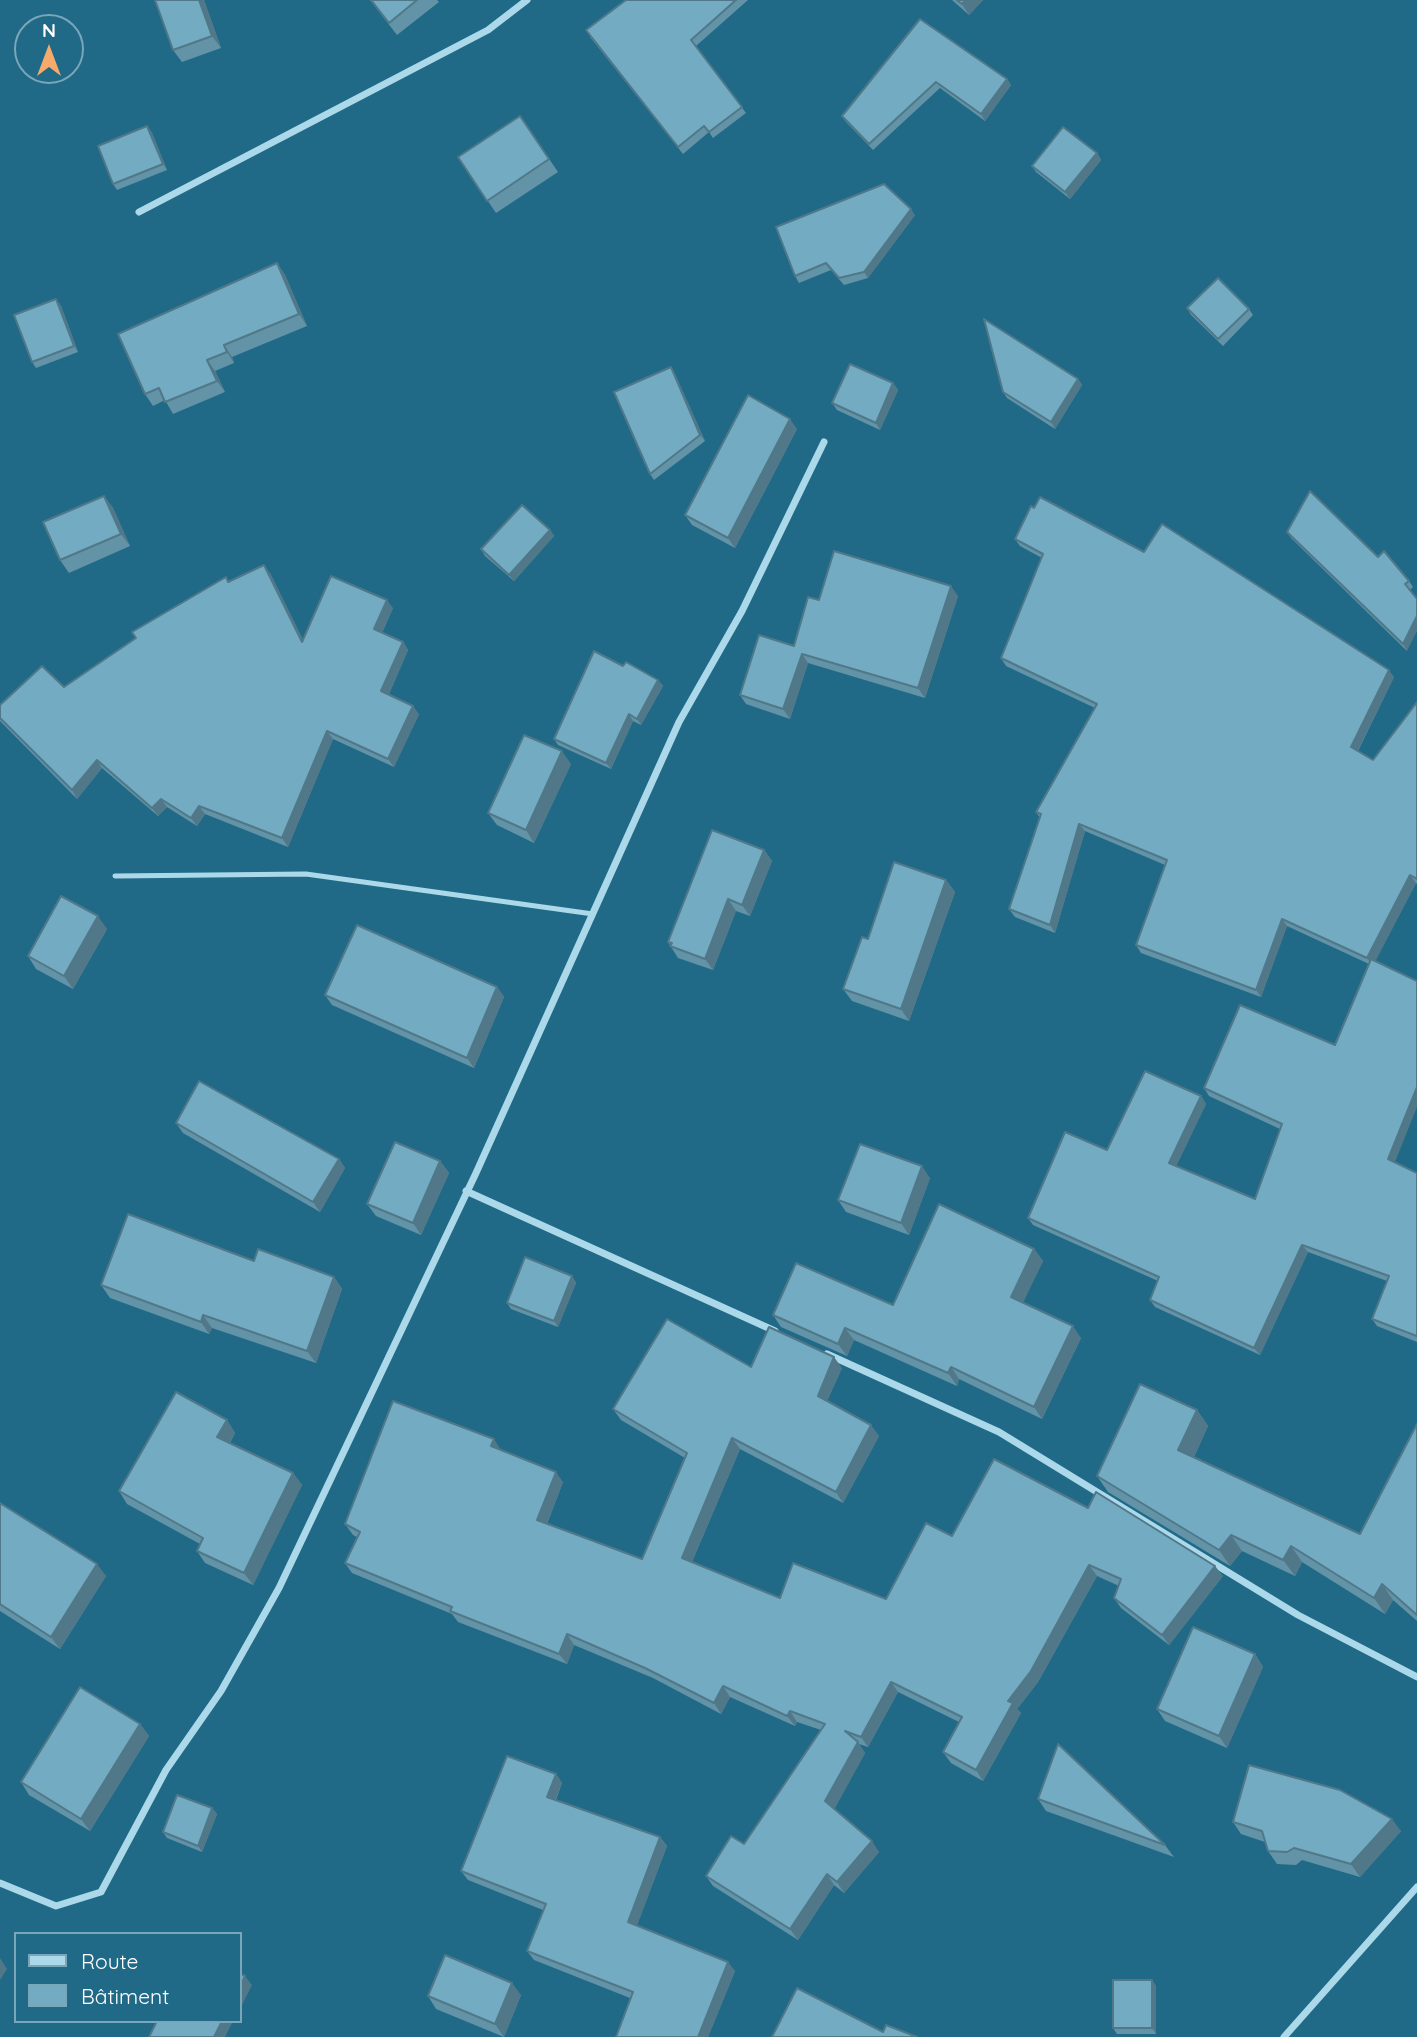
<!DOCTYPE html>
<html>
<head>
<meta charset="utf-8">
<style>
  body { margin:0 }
  #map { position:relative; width:1417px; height:2037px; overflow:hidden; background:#206a88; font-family:Quicksand,sans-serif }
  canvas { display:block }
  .legend { position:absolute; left:14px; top:1932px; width:228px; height:91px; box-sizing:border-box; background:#206a88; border:2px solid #79a6b8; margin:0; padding:9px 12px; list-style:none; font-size:21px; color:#fff }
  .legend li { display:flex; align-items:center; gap:14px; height:35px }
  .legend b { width:35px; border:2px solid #79a6b8 }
  .north { position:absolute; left:14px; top:14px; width:70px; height:70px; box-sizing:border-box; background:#206a88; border:2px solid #79a6b8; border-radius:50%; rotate:0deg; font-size:19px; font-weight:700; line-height:28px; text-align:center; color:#fff }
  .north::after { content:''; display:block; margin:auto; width:24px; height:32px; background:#f7aa6c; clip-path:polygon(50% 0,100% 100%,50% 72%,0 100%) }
</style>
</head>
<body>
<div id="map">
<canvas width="1417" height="2037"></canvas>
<ul class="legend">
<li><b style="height:9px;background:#abd9ea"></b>Route</li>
<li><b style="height:19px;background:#72abc2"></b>Bâtiment</li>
</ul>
<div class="north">N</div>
</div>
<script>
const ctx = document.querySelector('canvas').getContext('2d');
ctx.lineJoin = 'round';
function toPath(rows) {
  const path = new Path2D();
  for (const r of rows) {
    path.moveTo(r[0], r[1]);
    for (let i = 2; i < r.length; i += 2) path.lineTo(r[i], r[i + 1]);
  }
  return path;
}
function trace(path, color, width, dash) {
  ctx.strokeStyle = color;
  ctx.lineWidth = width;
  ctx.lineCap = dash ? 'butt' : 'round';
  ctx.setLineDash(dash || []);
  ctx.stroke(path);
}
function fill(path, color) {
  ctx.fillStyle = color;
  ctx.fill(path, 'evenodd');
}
trace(toPath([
  [115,876,306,874,593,914]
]), '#abd9ea', 5);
trace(toPath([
  [139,212,488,30,527,0],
  [466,1191,775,1331],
  [827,1354,999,1432,1298,1615,1417,1677],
  [0,1883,56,1906,101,1892,166,1770,221,1691,279,1588,476,1173,679,722,742,611,824,442],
  [1284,2037,1417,1887]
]), '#abd9ea', 7);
fill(toPath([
  [155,0,204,0,221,48,182,62,173,50],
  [370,0,437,0,439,2,397,35],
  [626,0,748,0,696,46,746,113,713,138,709,132,683,154,590,37],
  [952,0,983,0,969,15],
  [920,19,1007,79,1011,85,985,121,940,88,873,150,846,122,842,116],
  [520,116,558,172,496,213,458,157],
  [147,126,152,133,167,170,117,190,113,184],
  [1097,153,1101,160,1070,199,1036,172,1032,166],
  [915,215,868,278,844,285,831,270,799,283,795,276],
  [277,263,285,275,307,326,232,357,234,363,215,371,225,392,173,414,165,400,153,406,145,394],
  [56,299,61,306,78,352,36,368,32,362],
  [1187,308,1249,309,1253,315,1223,346,1191,315],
  [671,367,675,374,705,441,654,480,650,474],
  [1078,379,1082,385,1055,429,1007,398,1003,392],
  [893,383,898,390,880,430,837,410,832,403],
  [797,429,735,548,692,525,685,515],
  [104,496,113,508,130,546,69,573,60,560],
  [550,530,554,536,514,581,485,556,481,549],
  [1287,532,1378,557,1409,581,1413,587,1410,590,1407,651,1291,538],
  [1015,539,1144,552,1394,677,1358,751,1373,760,1417,702,1417,884,1416,883,1375,961,1395,1163,1417,1173,1417,1342,1377,1326,1372,1319,1387,1281,1308,1252,1260,1355,1155,1307,1150,1300,1158,1281,1033,1225,1028,1218,1107,1150,1201,1096,1206,1104,1176,1166,1255,1199,1280,1129,1209,1096,1204,1088,1335,1045,1369,964,1287,926,1261,997,1141,953,1136,945,1165,865,1085,831,1055,933,1015,917,1009,909,1040,818,1036,812,1095,708,1006,666,1001,658,1042,558,1020,546],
  [270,573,303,640,393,608,382,633,403,642,408,650,389,694,419,714,394,767,333,739,288,847,205,814,197,826,167,807,158,816,102,768,77,799,0,721,0,705,64,687,226,577,229,581],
  [958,596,925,698,808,663,790,719,746,704,740,695,794,646,819,600],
  [623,666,658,680,663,686,641,725,633,721,611,769,558,745,554,739],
  [571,764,534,843,497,825,488,813],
  [764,850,772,861,750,916,736,911,713,970,678,958,668,942],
  [946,880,955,892,909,1021,852,1001,843,989,868,939],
  [107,929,73,989,36,969,28,956],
  [497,987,504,997,474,1068,332,1005,325,995],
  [176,1123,339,1159,345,1168,320,1212,183,1133],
  [440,1161,449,1173,421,1235,376,1216,367,1204],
  [930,1178,909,1235,846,1212,838,1200],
  [1034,1249,1043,1261,1023,1302,1081,1338,1042,1419,959,1379,957,1386,854,1340,847,1356,781,1327,773,1315,893,1305],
  [254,1261,334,1277,342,1289,316,1363,212,1328,209,1334,110,1298,101,1285],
  [572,1276,576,1283,558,1327,511,1309,507,1303],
  [751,1367,842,1368,827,1401,879,1436,843,1503,740,1449,692,1562,780,1598,886,1599,952,1536,1088,1508,1223,1576,1169,1645,1121,1608,1114,1598,1119,1586,1097,1576,1038,1682,1017,1709,1021,1713,983,1781,951,1763,943,1752,959,1722,898,1692,868,1747,859,1744,865,1753,834,1809,879,1852,844,1893,834,1885,798,1940,713,1886,706,1876,744,1844,821,1730,797,1722,795,1726,730,1697,721,1714,653,1678,574,1645,567,1664,458,1622,452,1614,352,1573,345,1563,357,1537,353,1535,345,1524,501,1450,563,1482,547,1524,642,1559,685,1458,621,1420,613,1409],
  [1197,1410,1208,1426,1194,1457,1360,1534,1417,1424,1417,1621,1393,1600,1385,1614,1302,1562,1295,1576,1242,1551,1230,1566,1108,1492,1097,1476],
  [227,1420,235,1433,230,1443,293,1473,302,1485,253,1585,205,1563,197,1551,200,1544,127,1504,119,1491],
  [0,1503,106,1576,60,1649,0,1611],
  [1255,1654,1263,1667,1227,1748,1165,1721,1157,1709],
  [140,1724,149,1736,90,1831,29,1795,21,1782],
  [556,1774,562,1783,556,1800,660,1837,667,1846,637,1925,735,1971,708,2037,616,2037,630,1998,534,1960,527,1951,543,1910,468,1880,461,1871],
  [1038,1799,1165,1845,1174,1857,1046,1811],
  [212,1808,217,1814,202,1852,167,1838,163,1832],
  [1233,1822,1401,1831,1360,1877,1302,1860,1296,1865,1277,1864,1268,1851,1265,1842,1241,1834],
  [1152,1980,1156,1986,1156,2034,1117,2034,1113,2028],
  [521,1995,504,2037,436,2009,428,1996]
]), '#6293a7');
fill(toPath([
  [199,0,204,0,221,48,212,36],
  [965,0,983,0,969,15,962,4],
  [1007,79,1011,85,985,121,981,114],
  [147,126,152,133,167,170,163,164],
  [1097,153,1101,160,1070,199,1065,192],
  [911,209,915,215,868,278,864,272],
  [277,263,285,275,307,326,299,314],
  [56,299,61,306,78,352,74,346],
  [224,345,232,357,234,363,227,352],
  [207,360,215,371,225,392,217,381],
  [671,367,675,374,705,441,700,435],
  [1078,379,1082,385,1055,429,1051,422],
  [893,383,898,390,880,430,876,423],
  [790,419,797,429,735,548,728,538],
  [104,496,113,508,130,546,121,534],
  [550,530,554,536,514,581,509,575],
  [264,565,270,573,308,650,302,642],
  [951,586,958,596,925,698,918,688],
  [387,600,393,608,380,637,374,629],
  [1417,616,1417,631,1407,651,1403,644],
  [403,642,408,650,387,699,381,691],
  [802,654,808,663,790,719,783,709],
  [1389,670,1394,677,1356,754,1351,747],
  [658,680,663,686,641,725,637,719],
  [413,706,419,714,394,767,388,759],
  [629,714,633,721,611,769,606,763],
  [327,731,333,739,288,847,282,838],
  [562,751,571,764,534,843,526,830],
  [97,760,102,768,77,799,72,790],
  [161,799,167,807,158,816,152,808],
  [199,806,205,814,197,826,191,818],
  [1079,824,1085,831,1055,933,1050,925],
  [764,850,772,861,750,916,742,905],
  [1410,875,1416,883,1373,966,1367,958],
  [946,880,955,892,909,1021,901,1009],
  [728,899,736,911,713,970,705,959],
  [98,916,107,929,73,989,64,976],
  [1282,919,1287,926,1261,997,1256,990],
  [497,987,504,997,474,1068,467,1058],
  [1417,1087,1417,1107,1393,1167,1388,1159],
  [1201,1096,1206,1104,1174,1171,1169,1163],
  [339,1159,345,1168,320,1212,313,1202],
  [440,1161,449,1173,421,1235,413,1223],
  [922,1166,930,1178,909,1235,901,1223],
  [1302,1245,1308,1252,1260,1355,1254,1348],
  [1034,1249,1043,1261,1020,1309,1011,1297],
  [572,1276,576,1283,558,1327,554,1321],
  [334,1277,342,1289,316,1363,307,1351],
  [203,1315,212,1328,209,1334,201,1322],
  [1073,1326,1081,1338,1042,1419,1034,1407],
  [845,1328,854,1340,847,1356,838,1344],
  [834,1357,842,1368,825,1406,818,1396],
  [951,1367,959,1379,957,1386,948,1373],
  [1197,1410,1208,1426,1190,1466,1178,1450],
  [227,1420,235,1433,226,1449,217,1437],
  [871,1425,879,1436,843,1503,836,1492],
  [732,1438,740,1449,689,1569,682,1558],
  [494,1439,501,1450,498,1457,491,1446],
  [556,1472,563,1482,544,1531,537,1520],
  [293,1473,302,1485,253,1585,244,1573],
  [1231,1535,1242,1551,1230,1566,1219,1550],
  [1291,1546,1302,1562,1295,1576,1283,1560],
  [97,1564,106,1576,60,1649,51,1637],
  [1089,1565,1097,1576,1038,1682,1017,1709,1021,1713,983,1781,976,1770,1008,1701],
  [1215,1566,1223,1576,1169,1645,1162,1635],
  [1382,1584,1393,1600,1385,1614,1374,1598],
  [567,1634,574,1645,567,1664,559,1654],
  [1255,1654,1263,1667,1227,1748,1219,1736],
  [891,1682,898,1692,868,1747,861,1737],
  [723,1686,730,1697,721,1714,714,1703],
  [790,1711,797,1722,795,1726,787,1716],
  [140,1724,149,1736,90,1831,81,1819],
  [858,1742,865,1753,833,1812,825,1801],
  [556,1774,562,1783,553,1806,547,1797],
  [212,1808,217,1814,202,1852,198,1846],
  [1392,1819,1401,1831,1360,1877,1351,1864],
  [660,1837,667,1846,635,1931,628,1922],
  [872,1841,879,1852,844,1893,837,1882],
  [827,1874,834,1885,798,1940,790,1929],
  [0,1958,7,1969,0,1980],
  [728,1962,735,1971,708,2037,698,2037],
  [245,1976,252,1985,240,2009,240,1987],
  [1152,1980,1156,1986,1156,2034,1152,2028],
  [512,1983,521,1995,504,2037,495,2024],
  [222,2021,233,2021,225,2037,214,2037]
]), '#507888');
const building = toPath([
  [155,0,199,0,212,36,173,50,155,0],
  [371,0,417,0,389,23,371,0],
  [626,0,736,0,691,40,742,107,709,132,704,126,678,147,586,30,626,0],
  [957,0,965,0,962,4,957,0],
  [920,19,1007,79,981,114,936,82,869,144,842,116,920,19],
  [520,116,549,159,487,201,458,157,520,116],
  [147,126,163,164,113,184,98,146,147,126],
  [1063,127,1097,153,1065,192,1032,166,1063,127],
  [884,184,911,209,864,272,839,278,826,263,795,276,776,227,884,184],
  [277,263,299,314,224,345,227,352,207,360,217,381,165,402,159,388,145,394,118,334,277,263],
  [1218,278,1249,309,1218,339,1187,308,1218,278],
  [56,299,74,346,32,362,14,315,56,299],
  [984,319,1078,379,1051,422,1003,392,984,319],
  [850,364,893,383,876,423,832,403,850,364],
  [671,367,700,435,650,474,614,392,671,367],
  [748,395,790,419,728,538,685,515,748,395],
  [1310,491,1378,557,1384,551,1409,581,1405,584,1417,599,1417,616,1403,644,1287,532,1310,491],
  [104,496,121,534,60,560,43,522,104,496],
  [1040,497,1144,552,1162,524,1389,670,1351,747,1373,760,1417,702,1417,879,1410,875,1367,958,1282,919,1256,990,1136,945,1167,860,1079,824,1050,925,1009,909,1041,814,1036,812,1097,704,1001,658,1043,554,1015,539,1031,506,1034,508,1040,497],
  [522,505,550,530,509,575,481,549,522,505],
  [834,551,951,586,918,688,802,654,783,709,740,695,759,635,794,646,808,597,819,600,834,551],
  [264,565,302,642,331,576,387,600,374,629,403,642,381,691,413,706,388,759,327,731,282,838,199,806,191,818,161,799,152,808,97,760,72,790,0,718,0,705,42,666,64,687,136,638,132,632,226,577,228,582,264,565],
  [594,651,623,666,626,662,658,680,637,719,629,714,606,763,554,739,594,651],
  [524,735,562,751,526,830,488,813,524,735],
  [712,830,764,850,742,905,728,899,705,959,670,946,672,943,668,942,712,830],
  [894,862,946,880,901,1009,843,989,862,937,868,939,894,862],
  [61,896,98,916,64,976,28,956,61,896],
  [357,925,497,987,467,1058,325,995,357,925],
  [1371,959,1417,981,1417,1087,1388,1159,1417,1173,1417,1336,1372,1319,1389,1276,1302,1245,1254,1348,1150,1300,1159,1277,1028,1218,1065,1132,1107,1150,1145,1071,1201,1096,1169,1163,1255,1199,1282,1124,1204,1088,1240,1005,1335,1045,1371,959],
  [199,1081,339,1159,313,1202,176,1123,199,1081],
  [395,1142,440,1161,413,1223,367,1204,395,1142],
  [860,1144,922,1166,901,1223,838,1200,860,1144],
  [939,1204,1034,1249,1011,1297,1073,1326,1034,1407,951,1367,948,1373,845,1328,838,1344,773,1315,796,1263,893,1305,939,1204],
  [128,1214,254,1261,258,1249,334,1277,307,1351,203,1315,201,1322,101,1285,128,1214],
  [525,1257,572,1276,554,1321,507,1303,525,1257],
  [667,1319,751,1367,769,1327,834,1357,818,1396,871,1425,836,1492,732,1438,682,1558,780,1598,793,1563,886,1599,926,1523,952,1536,994,1459,1088,1508,1096,1492,1215,1566,1162,1635,1114,1598,1121,1579,1089,1565,1031,1671,1008,1701,1013,1703,976,1770,943,1752,962,1717,891,1682,861,1737,845,1731,858,1742,825,1801,872,1841,837,1882,827,1874,790,1929,706,1876,731,1836,744,1844,825,1724,790,1711,787,1716,723,1686,714,1703,645,1668,567,1634,559,1654,450,1611,452,1607,345,1563,360,1532,345,1524,393,1401,494,1439,491,1446,556,1472,537,1520,642,1559,687,1453,613,1409,667,1319],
  [1140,1384,1197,1410,1178,1450,1360,1534,1417,1424,1417,1615,1382,1584,1374,1598,1291,1546,1283,1560,1231,1535,1219,1550,1097,1476,1140,1384],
  [176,1392,227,1420,217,1437,293,1473,244,1573,197,1551,203,1538,119,1491,176,1392],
  [0,1503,97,1564,51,1637,0,1604,0,1503],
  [1193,1627,1255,1654,1219,1736,1157,1709,1193,1627],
  [80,1687,140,1724,81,1819,21,1782,80,1687],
  [1058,1744,1165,1845,1038,1799,1058,1744],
  [507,1756,556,1774,547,1797,660,1837,628,1922,728,1962,698,2037,616,2037,633,1992,527,1951,546,1904,461,1871,507,1756],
  [1249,1765,1340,1790,1392,1819,1351,1864,1294,1848,1287,1852,1268,1851,1262,1831,1233,1822,1249,1765],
  [177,1795,212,1808,198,1846,163,1832,177,1795],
  [445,1955,512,1983,495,2024,428,1996,445,1955],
  [240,1974,245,1976,240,1987,240,1974],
  [1113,1980,1152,1980,1152,2028,1113,2028,1113,1980],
  [797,1988,883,2032,886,2025,917,2037,772,2037,797,1988],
  [157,2021,222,2021,214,2037,149,2037,157,2021]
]);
fill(building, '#72abc2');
trace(building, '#507888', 2);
</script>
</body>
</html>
